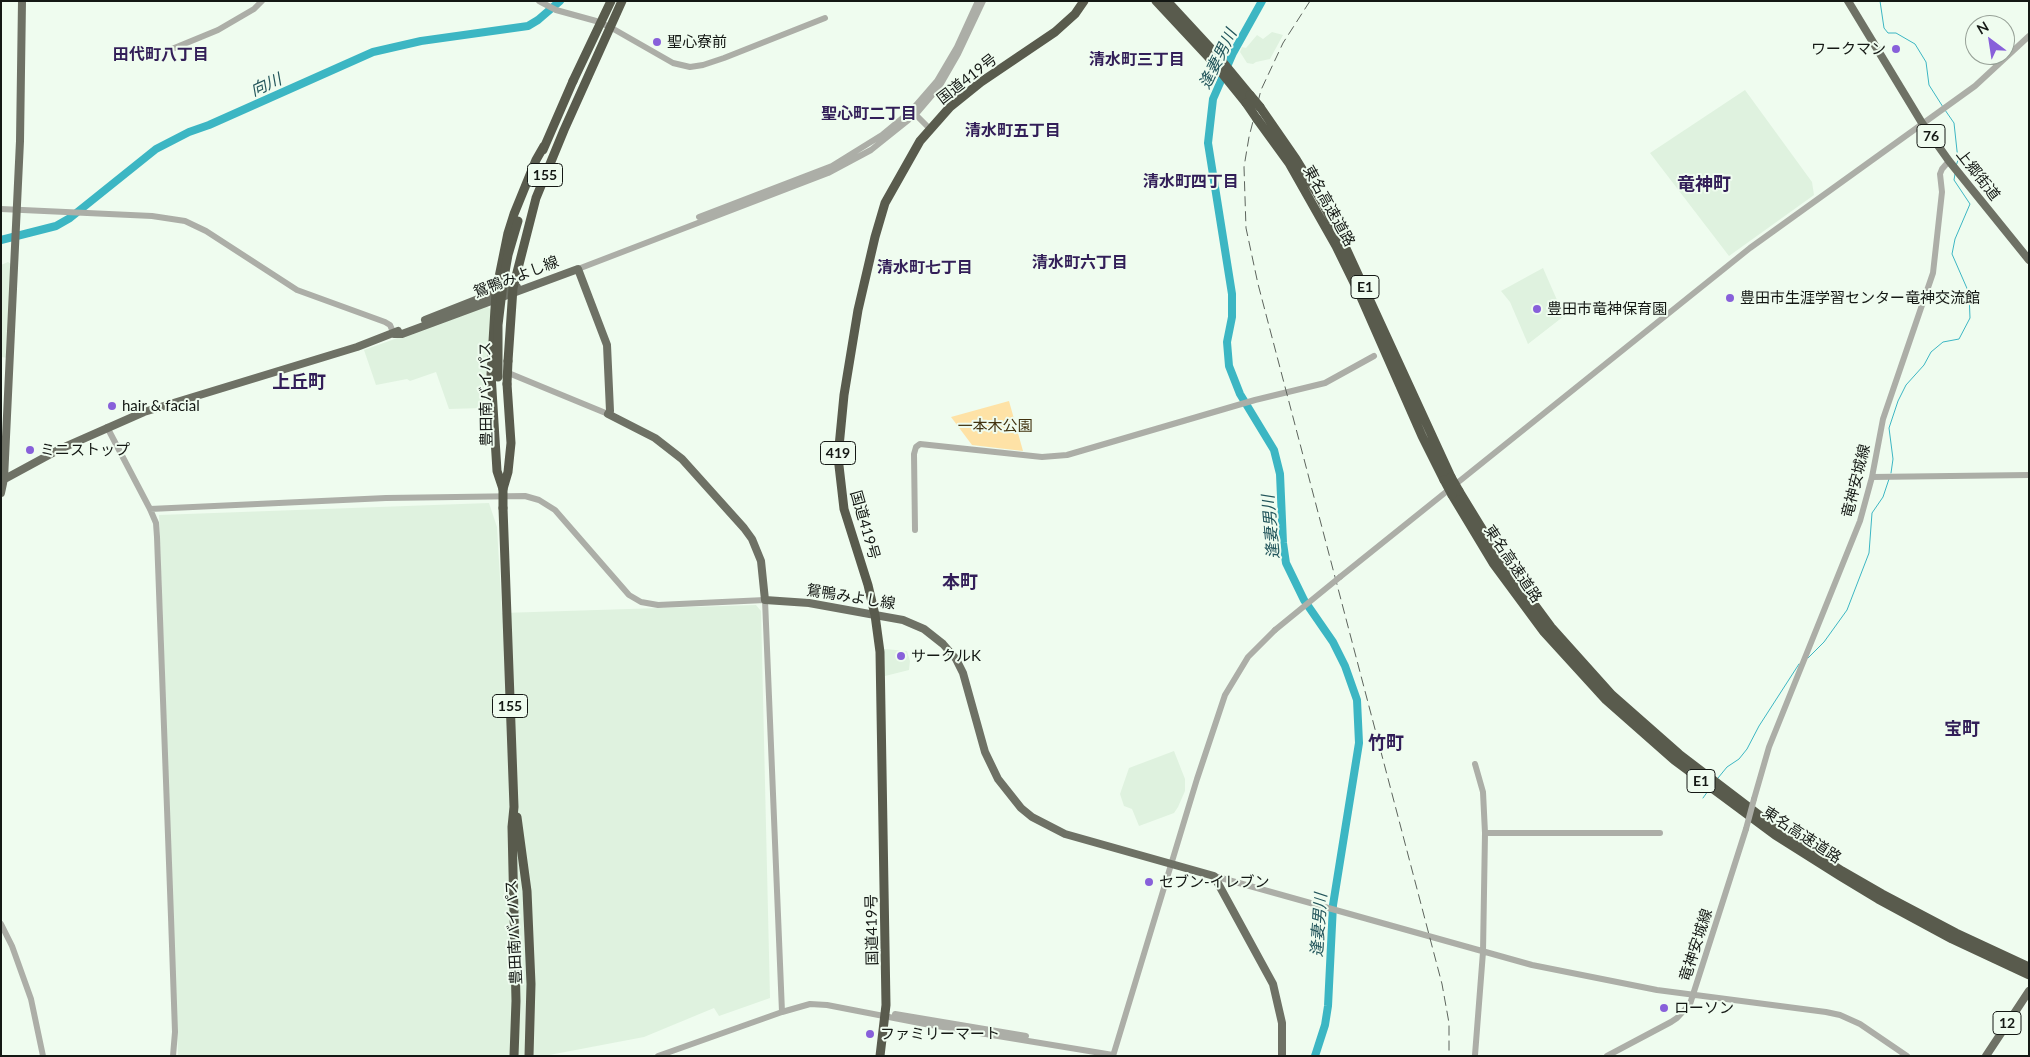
<!DOCTYPE html>
<html>
<head>
<meta charset="utf-8">
<style>
  body { margin:0 }
  #map { position:relative; width:2030px; height:1057px; overflow:hidden; background:#effcef; font-family:Lato,sans-serif }
  canvas { display:block }
  .frame { position:absolute; inset:0; border:2px solid #141814; pointer-events:none }
  .north { position:absolute; left:1965px; top:15px; width:50px; height:50px; box-sizing:border-box; background:#effcef; border:1px solid #97a197; border-radius:50%; rotate:329deg; font-size:14px; font-weight:700; line-height:20px; text-align:center; color:#141814 }
  .north::after { content:''; display:block; margin:auto; width:18px; height:22px; background:#8860da; clip-path:polygon(50% 0,100% 100%,50% 72%,0 100%) }
</style>
</head>
<body>
<div id="map">
<canvas width="2030" height="1057"></canvas>
<div class="frame"></div>
<div class="north">N</div>
</div>
<script>
const ctx = document.querySelector('canvas').getContext('2d');
ctx.lineJoin = 'round';
function fill(path, color) {
  ctx.fillStyle = color;
  ctx.fill(path, 'evenodd');
}
function toPath(rows) {
  const path = new Path2D();
  for (const r of rows) {
    path.moveTo(r[0], r[1]);
    for (let i = 2; i < r.length; i += 2) path.lineTo(r[i], r[i + 1]);
  }
  return path;
}
function trace(path, color, width, dash) {
  ctx.strokeStyle = color;
  ctx.lineWidth = width;
  ctx.lineCap = dash ? 'butt' : 'round';
  ctx.setLineDash(dash || []);
  ctx.stroke(path);
}
function drawText(font, color, halo, rows, align = 'center') {
  ctx.font = font + ' Lato,"Noto Sans JP",sans-serif';
  ctx.lineWidth = 4;
  ctx.setLineDash([]);
  ctx.textBaseline = 'middle';
  ctx.strokeStyle = halo;
  ctx.fillStyle = color;
  for (const [text, x, y, turn = 0] of rows) {
    ctx.save();
    ctx.translate(x, y);
    ctx.rotate((+turn || 0) * Math.PI / 180);
    ctx.textAlign = isNaN(turn) ? turn : align;
    if (halo) ctx.strokeText(text, 0, 0);
    ctx.fillText(text, 0, 0);
    ctx.restore();
  }
}
fill(toPath([
  [1272,32,1283,35,1270,59,1256,62,1253,64,1247,63,1240,52,1242,47,1246,48,1257,35,1263,39],
  [1745,90,1812,182,1814,195,1729,256,1650,153],
  [8,262,11,264,8,358,1,357,1,265],
  [1543,268,1564,316,1528,344,1510,302,1501,291],
  [486,306,493,311,482,408,449,409,436,372,410,381,407,379,376,385,364,350],
  [489,503,497,527,502,613,756,605,761,611,770,998,719,1016,714,1008,644,1037,544,1056,178,1056,159,515],
  [884,649,907,651,910,661,909,670,885,676],
  [1174,751,1185,779,1185,791,1178,807,1174,813,1139,826,1132,809,1124,806,1120,794,1129,768]
]), '#dff2df');
fill(toPath([
  [1009,401,1023,451,972,445,951,417]
]), '#fee2a6');
trace(toPath([
  [1880,1,1884,28,1888,33,1896,33,1915,44,1926,62,1929,85,1943,107],
  [1945,110,1954,123,1958,160,1956,166],
  [1891,473,1893,459,1889,428,1898,401,1906,385,1924,365,1931,352,1943,342,1959,339,1970,318,1969,293,1952,254,1955,239,1970,204,1954,180,1955,174],
  [1808,658,1824,642,1847,610,1869,553,1872,513,1883,497,1889,479],
  [1718,778,1727,767,1739,759,1747,749,1759,726,1799,664],
  [1703,798,1708,791]
]), '#3cb6c3', 1);
trace(toPath([
  [1262,1,1233,53,1213,99,1208,143,1232,294,1232,317,1227,342,1229,366,1240,394,1274,450,1280,474,1283,543,1286,563,1304,600,1333,642,1345,666,1357,700,1359,743,1333,905,1328,1006,1325,1025,1315,1056],
  [1,240,56,226,70,218,156,149,189,132,209,125,373,52,421,41,528,26,538,20,560,1]
]), '#3cb6c3', 8);
trace(toPath([
  [539,1,556,10,596,21,610,27,673,63,690,67,703,65,724,58,825,18],
  [167,51,218,30,254,9,262,1],
  [914,113,930,129],
  [1,209,152,216,185,221,206,231,297,290,385,322,390,325,394,334],
  [699,217,832,166,882,135,911,111,937,81,957,47,978,1],
  [578,269,828,173,871,150,916,114,939,87,958,54,983,1],
  [506,372,608,414],
  [107,427,150,509,156,523,157,537,171,917,175,1032,173,1056],
  [1872,477,2029,475],
  [150,509,386,498,525,496,539,500,555,510,629,595,641,602,658,605,765,600,782,1012],
  [915,530,914,454,916,447,920,444,1042,457,1067,455,1255,400,1325,383,1374,356],
  [1340,577,1750,248,1975,86,2029,36],
  [1754,799,1769,747,1860,521,1872,477,1883,419,1933,273,1942,192,1940,174,1942,169,1949,161],
  [1485,833,1660,833],
  [1214,876,1532,965,1657,990,1826,1012,1840,1015,1860,1024,1907,1056],
  [1,924,12,946,31,999,43,1056],
  [895,1014,1026,1036],
  [1475,1055,1483,952,1485,833,1483,792,1475,764],
  [658,1056,782,1012,810,1004,827,1005,925,1024,1113,1055],
  [1113,1056,1197,779,1225,695,1248,657,1275,630],
  [1607,1056,1671,1022,1677,1018,1690,1004,1746,829]
]), '#acaea7', 6);
trace(toPath([
  [1848,1,1922,123,1949,161,2029,260],
  [425,320,496,292,517,287],
  [394,334,402,334,578,269,607,345,610,411,608,414,655,438,682,459,744,528,752,539,761,561,765,600,809,603,875,615,903,620,924,629,943,644,956,659,963,673,985,752,998,779,1021,808,1032,817,1065,834,1214,876,1273,984,1282,1023,1282,1056],
  [1,481,60,449,144,412,357,347,398,331],
  [1,493,4,479,20,141,22,1],
  [1986,1056,2029,991]
]), '#6e7165', 8);
trace(toPath([
  [1156,1,1212,61,1246,103],
  [1167,1,1217,55,1250,95],
  [1260,107,1296,159,1321,200,1343,242,1451,477],
  [1257,119,1289,163,1336,246,1360,295,1422,436,1444,480],
  [543,150,573,81],
  [508,361,513,288,536,198,564,130,622,1],
  [503,489,497,471,491,374,496,292,508,233,514,214,536,160,544,146],
  [503,489,508,472,511,443,507,384],
  [1459,491,1500,558,1551,627,1612,695,1679,754,1780,831,1842,871,1882,894,1956,933,2029,967],
  [1452,495,1493,563,1544,632,1606,700,1674,760,1775,835,1840,876,1878,899,1952,939,2029,975],
  [503,508,514,807,512,827,516,1001,514,1056],
  [517,817,527,891,531,984,529,1056],
  [880,1056,886,1005,880,652,875,615,868,585,844,509,838,457,844,395,858,310,875,237,885,203,920,141,950,107,981,82,1055,32,1075,14,1084,1]
]), '#595b4d', 9);
trace(toPath([
  [1310,1,1283,43,1261,90,1249,137,1244,167,1246,228,1258,284,1442,984,1449,1023,1449,1056]
]), '#5c635c', 1, [10, 5]);
trace(toPath([
  [1275,630,1340,577],
  [1746,829,1754,799]
]), '#acaea7', 6);
trace(toPath([
  [573,81,611,1],
  [1250,95,1260,107],
  [1246,103,1257,119],
  [498,377,498,325,503,283,508,255,518,221],
  [507,384,508,361],
  [1451,477,1459,491],
  [1444,480,1452,495],
  [503,489,503,508]
]), '#595b4d', 9);
for (const [x, y, r, color] of [
  [657,42,5,"#8860da"],
  [1896,49,5,"#8860da"],
  [1730,298,5,"#8860da"],
  [1537,309,5,"#8860da"],
  [112,406,5,"#8860da"],
  [30,450,5,"#8860da"],
  [901,656,5,"#8860da"],
  [1149,882,5,"#8860da"],
  [1664,1008,5,"#8860da"],
  [870,1034,5,"#8860da"]
]) {
  const dot = new Path2D();
  dot.arc(x, y, r, 0, 2 * Math.PI);
  ctx.fillStyle = color;
  ctx.fill(dot);
  trace(dot, '#effcef', 2);
}
for (const [x, y, w] of [
  [1931,136,28],
  [545,175,35],
  [1365,287,28],
  [838,453,35],
  [510,706,35],
  [1701,781,28],
  [2007,1023,28]
]) {
  const box = new Path2D();
  box.roundRect(x - w / 2, y - 11.5, w, 23, 4);
  ctx.fillStyle = '#effcef';
  ctx.fill(box);
  trace(box, '#141814', 1);
}
drawText('bold 14px', '#141814', null, [
  ["76",1931,136],
  ["155",545,175],
  ["E1",1365,287],
  ["419",838,453],
  ["155",510,706],
  ["E1",1701,781],
  ["12",2007,1023]
]);
drawText('15px', '#141814', '#effcef', [
  ["聖心寮前",667,42],
  ["ワークマン",1886,49,"right"],
  ["豊田市生涯学習センター竜神交流館",1740,298],
  ["豊田市竜神保育園",1547,309],
  ["hair & facial",122,406],
  ["ミニストップ",40,450],
  ["サークルK",911,656],
  ["セブン-イレブン",1159,882],
  ["ローソン",1674,1008],
  ["ファミリーマート",880,1034]
], 'left');
drawText('15px', '#141814', '#effcef', [
  ["国道419号",967,79,-38],
  ["上郷街道",1978,175,52],
  ["東名高速道路",1329,206,61],
  ["鴛鴨みよし線",516,277,-21],
  ["豊田南バイパス",486,394,-91],
  ["竜神安城線",1856,481,-76],
  ["国道419号",865,525,74],
  ["東名高速道路",1513,564,56],
  ["鴛鴨みよし線",851,597,9],
  ["東名高速道路",1802,835,33],
  ["国道419号",872,930,-91],
  ["豊田南バイパス",514,932,-93],
  ["竜神安城線",1696,945,-72]
]);
drawText('15px', '#41320f', '#effcef', [
  ["一本木公園",995,426]
]);
drawText('bold 16px', '#321e58', '#effcef', [
  ["田代町八丁目",161,55],
  ["清水町三丁目",1137,60],
  ["聖心町二丁目",869,114],
  ["清水町五丁目",1013,131],
  ["清水町四丁目",1191,182],
  ["清水町六丁目",1080,263],
  ["清水町七丁目",925,268]
]);
drawText('italic 16px', '#22555b', '#effcef', [
  ["逢妻男川",1218,59,-64],
  ["向川",266,85,-24],
  ["逢妻男川",1271,527,-95],
  ["逢妻男川",1319,925,-86]
]);
drawText('bold 18px', '#321e58', '#effcef', [
  ["竜神町",1704,184],
  ["上丘町",299,382],
  ["本町",960,582],
  ["宝町",1962,729],
  ["竹町",1386,743]
]);
</script>
</body>
</html>
